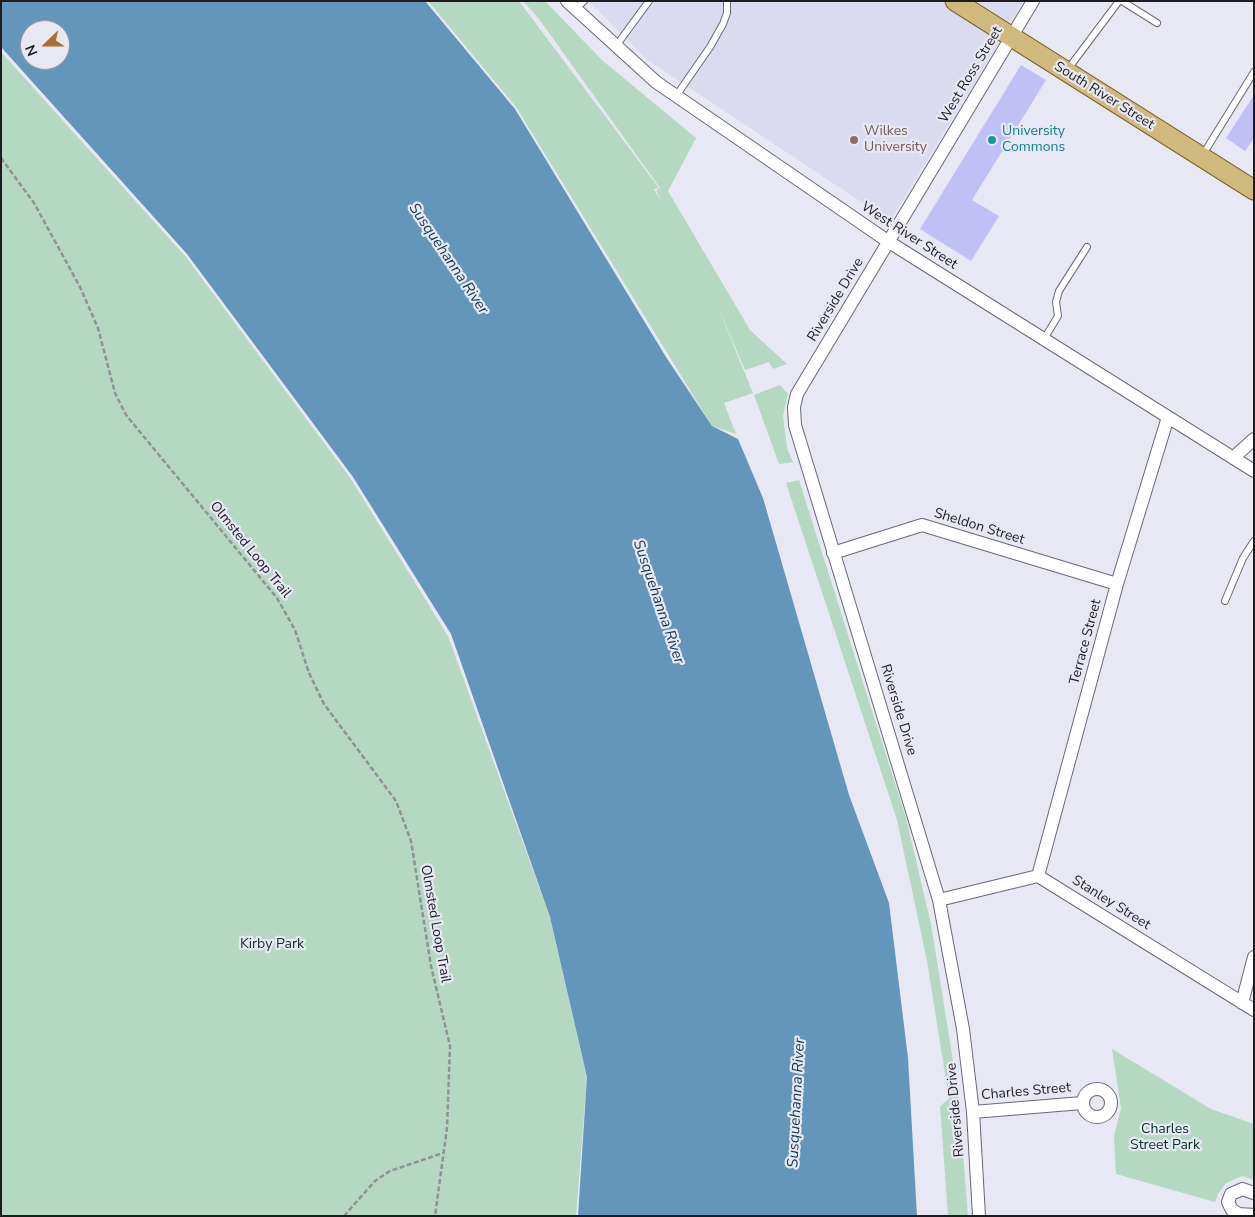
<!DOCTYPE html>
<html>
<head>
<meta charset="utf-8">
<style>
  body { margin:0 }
  #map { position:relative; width:1255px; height:1217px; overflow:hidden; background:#e7e8f4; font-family:"Nunito Sans",sans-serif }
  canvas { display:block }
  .frame { position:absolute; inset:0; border:2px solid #1d1d21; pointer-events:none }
  .north { position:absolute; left:20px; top:20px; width:50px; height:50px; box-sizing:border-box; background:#e7e8f4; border:1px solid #9697a0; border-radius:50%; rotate:248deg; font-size:14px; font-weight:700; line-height:20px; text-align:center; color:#1d1d21 }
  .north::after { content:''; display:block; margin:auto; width:18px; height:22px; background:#a9712f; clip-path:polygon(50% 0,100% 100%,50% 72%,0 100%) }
</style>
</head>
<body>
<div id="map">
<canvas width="1255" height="1217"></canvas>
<div class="frame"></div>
<div class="north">N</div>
</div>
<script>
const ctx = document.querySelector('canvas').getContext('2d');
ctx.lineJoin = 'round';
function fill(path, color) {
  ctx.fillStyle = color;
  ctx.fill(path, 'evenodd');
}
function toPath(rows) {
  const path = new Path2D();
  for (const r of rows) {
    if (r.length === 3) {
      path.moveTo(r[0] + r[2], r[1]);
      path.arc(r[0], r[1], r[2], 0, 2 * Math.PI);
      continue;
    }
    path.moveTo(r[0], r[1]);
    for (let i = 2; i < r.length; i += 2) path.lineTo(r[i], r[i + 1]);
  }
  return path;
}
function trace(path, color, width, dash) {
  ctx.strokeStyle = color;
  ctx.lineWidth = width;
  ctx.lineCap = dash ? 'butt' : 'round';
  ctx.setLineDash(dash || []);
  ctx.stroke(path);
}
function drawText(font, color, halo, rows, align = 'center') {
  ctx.font = font + ' "Nunito Sans",sans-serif';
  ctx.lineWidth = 4.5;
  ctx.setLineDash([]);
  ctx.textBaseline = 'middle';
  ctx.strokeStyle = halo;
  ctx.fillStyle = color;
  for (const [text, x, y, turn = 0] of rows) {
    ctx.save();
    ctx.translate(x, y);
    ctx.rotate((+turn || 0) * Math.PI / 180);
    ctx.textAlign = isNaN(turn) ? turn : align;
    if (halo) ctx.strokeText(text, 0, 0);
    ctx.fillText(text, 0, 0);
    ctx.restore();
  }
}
fill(toPath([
  [589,1,1024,1,890,221,646,59]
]), '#dadbee');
fill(toPath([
  [428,1,519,1,659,188,654,189,662,203,656,190,660,188,539,19,523,1,545,1,603,61,696,138,668,191,750,330,787,364,773,369,769,362,745,370,717,305,753,393,724,403,736,434,712,426,516,107],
  [1,52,186,257,351,479,448,636,550,917,587,1077,576,1216,1,1216],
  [780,385,788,394,783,416,787,448,793,462,779,464,754,395],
  [799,480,906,818,931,924,958,1092,968,1216,948,1216,940,1106,949,1099,927,961,897,820,786,483],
  [1112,1049,1211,1109,1254,1124,1254,1180,1242,1176,1226,1183,1218,1194,1215,1202,1116,1174,1114,1136,1121,1108]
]), '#b5d8c2');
fill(toPath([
  [1,1,425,1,515,109,666,357,712,426,738,439,763,498,849,795,889,903,908,1058,917,1216,578,1216,587,1077,550,917,451,634,353,477,187,254,1,47],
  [30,30,60,30,60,60,30,60]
]), '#6396ba');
fill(toPath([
  [1021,65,1046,80,972,200,999,216,971,261,920,229],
  [1254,95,1254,138,1245,151,1226,138]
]), '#c0bff6');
const lane = toPath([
  [1122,1,1157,23],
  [576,9,584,1],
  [616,46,649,1],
  [1068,69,1119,1],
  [676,96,710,47,723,24,727,13,727,1],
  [1202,156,1254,72],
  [1044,339,1058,316,1056,302,1059,291,1087,247],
  [1225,601,1243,558,1254,541]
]);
const street = toPath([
  [567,1,656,82,889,242,1254,471],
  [1233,458,1254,439],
  [833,553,922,525,1117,584],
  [1038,876,1117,584,1168,417],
  [939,900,1038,876,1254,1010],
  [1242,1003,1254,957],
  [1097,1103,14],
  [973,1112,1082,1103],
  [1254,1193,1242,1189,1238,1191,1231,1194,1228,1202,1232,1210,1239,1214,1254,1215],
  [979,1216,973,1112,963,1029,939,900,795,425,794,407,797,394,1033,1]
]);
const primary = toPath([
  [955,1,1254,190]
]);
trace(lane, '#696974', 8);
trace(street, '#696974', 14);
trace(primary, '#7c6424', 21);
trace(toPath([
  [1,158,34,203,80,287,98,328,115,393,126,415,277,598,295,630,309,673,324,704,396,801,411,841,431,966,450,1046,447,1128,435,1216],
  [344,1216,375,1181,390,1171,443,1153]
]), '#909199', 2.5, [5, 2.5]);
trace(lane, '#fff', 6);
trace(street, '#fff', 12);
trace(primary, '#cfb97d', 19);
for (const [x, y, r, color] of [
  [854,140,5,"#8d6e63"],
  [992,140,5,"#0f9aa8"]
]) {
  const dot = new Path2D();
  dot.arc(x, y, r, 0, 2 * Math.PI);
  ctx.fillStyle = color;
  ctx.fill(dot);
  trace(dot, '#e7e8f4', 2);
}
drawText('14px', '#1d1d21', '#e7e8f4', [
  ["West Ross Street",971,75,-59],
  ["South River Street",1104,96,32],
  ["West River Street",909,236,33],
  ["Riverside Drive",836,300,-59],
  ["Sheldon Street",979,527,17],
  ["Olmsted Loop Trail",250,550,51],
  ["Terrace Street",1086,642,-75],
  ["Riverside Drive",898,710,73],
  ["Stanley Street",1111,903,32],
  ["Olmsted Loop Trail",435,924,80],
  ["Charles Street",1026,1092,-5],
  ["Riverside Drive",956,1110,-95]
]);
drawText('14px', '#785e54', '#e7e8f4', [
  ["Wilkes",864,132],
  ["University",864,148]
], 'left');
drawText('14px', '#0d838f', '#e7e8f4', [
  ["University",1002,132],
  ["Commons",1002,148]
], 'left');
drawText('14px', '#04351f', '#e7e8f4', [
  ["Kirby Park",272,945],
  ["Charles",1165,1130],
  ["Street Park",1165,1146]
]);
drawText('italic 15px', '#0d3851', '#e7e8f4', [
  ["Susquehanna River",448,259,56],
  ["Susquehanna River",658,602,71],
  ["Susquehanna River",797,1103,-87]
]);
</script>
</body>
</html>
